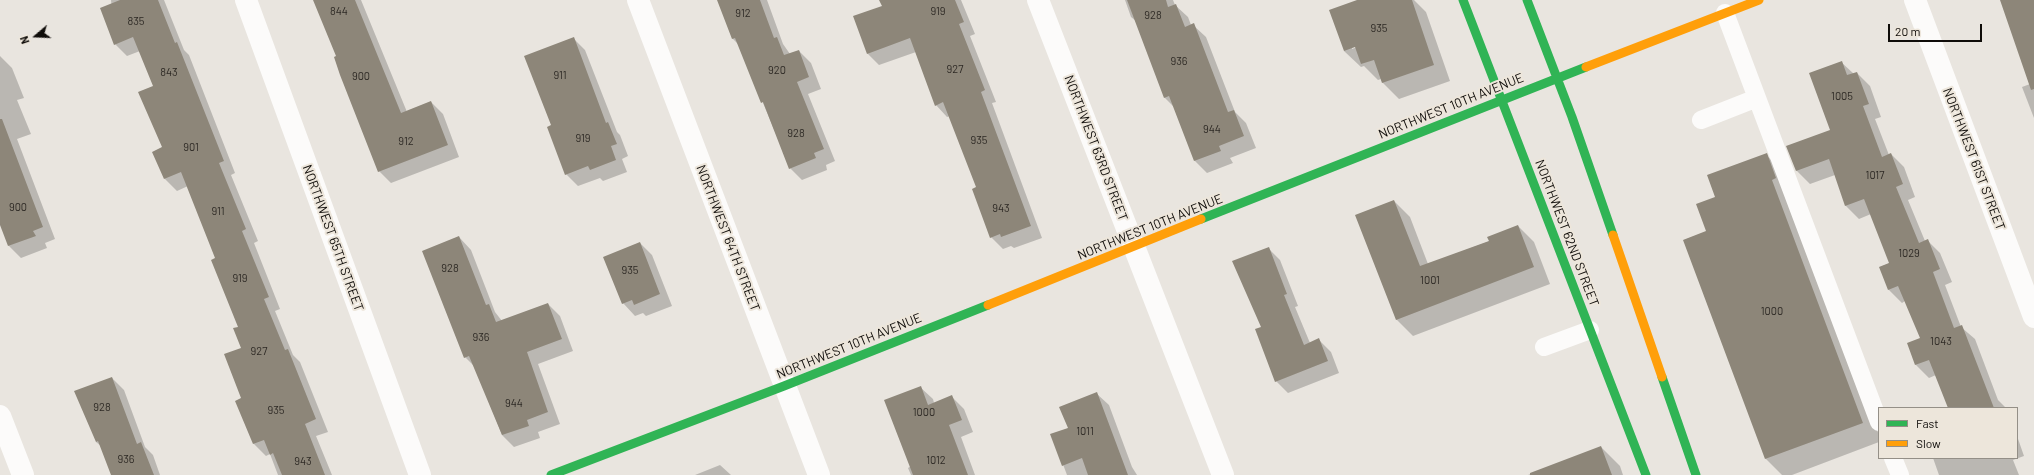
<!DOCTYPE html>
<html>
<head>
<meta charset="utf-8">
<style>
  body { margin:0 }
  #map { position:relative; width:2034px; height:475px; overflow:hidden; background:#e9e5df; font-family:Barlow,sans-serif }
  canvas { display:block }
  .legend { position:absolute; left:1878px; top:407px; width:140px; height:52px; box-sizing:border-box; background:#ede6db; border:1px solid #948f87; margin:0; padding:5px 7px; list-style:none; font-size:12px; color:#0f0c09 }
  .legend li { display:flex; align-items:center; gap:8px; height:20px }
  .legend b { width:20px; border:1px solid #948f87 }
  .north { position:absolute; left:16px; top:16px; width:40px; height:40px; -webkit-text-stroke:3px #ede6db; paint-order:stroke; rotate:251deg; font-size:11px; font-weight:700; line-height:16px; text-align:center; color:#0f0c09 }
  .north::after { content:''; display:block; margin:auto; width:14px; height:18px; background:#0f0c09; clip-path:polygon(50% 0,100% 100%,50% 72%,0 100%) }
  .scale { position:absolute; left:1888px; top:24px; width:94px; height:18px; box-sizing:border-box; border:2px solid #0f0c09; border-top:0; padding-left:5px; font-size:12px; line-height:14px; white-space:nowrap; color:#0f0c09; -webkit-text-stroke:3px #ede6db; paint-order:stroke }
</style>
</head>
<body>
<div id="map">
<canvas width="2034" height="475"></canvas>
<ul class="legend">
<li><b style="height:5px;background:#30b455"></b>Fast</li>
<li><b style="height:5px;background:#ff9f0a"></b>Slow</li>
</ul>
<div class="north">N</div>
<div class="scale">20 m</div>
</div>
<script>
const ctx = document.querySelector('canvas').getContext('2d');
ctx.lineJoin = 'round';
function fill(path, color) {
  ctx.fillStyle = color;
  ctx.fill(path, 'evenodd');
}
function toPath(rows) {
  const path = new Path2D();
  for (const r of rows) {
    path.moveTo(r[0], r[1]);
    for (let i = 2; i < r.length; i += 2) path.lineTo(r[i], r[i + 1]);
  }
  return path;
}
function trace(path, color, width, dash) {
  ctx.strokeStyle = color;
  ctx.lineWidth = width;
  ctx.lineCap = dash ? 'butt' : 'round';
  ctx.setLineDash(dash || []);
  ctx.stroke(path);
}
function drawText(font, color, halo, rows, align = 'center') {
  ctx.font = font + ' Barlow,sans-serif';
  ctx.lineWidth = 4;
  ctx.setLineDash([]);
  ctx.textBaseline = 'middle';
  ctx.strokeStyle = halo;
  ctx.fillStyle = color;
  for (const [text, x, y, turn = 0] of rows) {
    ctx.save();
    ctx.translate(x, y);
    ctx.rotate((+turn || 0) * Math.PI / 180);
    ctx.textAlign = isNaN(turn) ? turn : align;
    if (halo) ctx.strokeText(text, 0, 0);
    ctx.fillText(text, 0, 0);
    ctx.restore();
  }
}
fill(toPath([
  [111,0,164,0,184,50,189,55,235,173,231,175,258,241,254,243,280,309,275,311,293,355,300,362,328,432,316,436,332,475,278,475,270,454,266,456,254,444,243,399,242,348,239,327,216,259,188,186,177,191,165,179,164,148,155,87,140,51,127,56,115,44],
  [314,0,361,0,407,112,431,102,443,114,459,157,391,183,379,171,337,56],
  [718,0,767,0,783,44,790,54,799,51,811,63,821,89,808,94,835,161,826,165,827,170,802,180,790,168,739,45,733,39],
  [881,0,961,0,975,34,970,36,996,102,992,103,1042,238,1014,248,1011,246,1003,249,991,237,978,188,950,116,947,117,936,105,916,52,879,65,868,54,883,6],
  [1125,0,1173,0,1175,5,1188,17,1191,25,1193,25,1206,37,1235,112,1246,123,1256,148,1230,158,1233,163,1207,173,1195,161,1174,107,1165,98,1136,21,1131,17],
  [1360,0,1414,0,1426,12,1450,81,1399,99,1383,83,1381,79,1378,80,1364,66,1361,67,1344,51],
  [1360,46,1352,49,1352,47],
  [2011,0,2034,0,2034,118,2022,87,2030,84],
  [573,38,585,50,617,132,620,135,628,156,622,159,627,172,603,181,600,178,578,186,566,174,552,126],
  [0,56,12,68,24,98,17,100,31,134,17,139,55,239,45,243,47,248,21,258,9,246,0,223],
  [1841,62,1854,74,1857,73,1870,86,1881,117,1875,119,1889,155,1891,154,1904,167,1915,197,1908,200,1925,241,1927,240,1940,253,1952,282,1945,285,1961,327,1975,339,1998,400,2006,408,1949,408,1936,375,1929,378,1916,365,1908,344,1922,339,1905,301,1902,303,1889,290,1880,267,1890,263,1871,214,1859,219,1846,206,1835,175,1810,184,1797,171,1788,147,1832,131],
  [1766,155,1785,173,1790,199,1879,435,1879,442,1792,475,1782,475,1766,459,1684,240,1708,231,1717,198],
  [1394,201,1410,217,1428,264,1490,241,1518,226,1534,242,1550,284,1413,336,1396,319],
  [459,237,471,250,495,312,502,321,548,304,560,316,573,351,538,364,560,424,538,432,540,438,514,447,502,435,475,367,465,357],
  [640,243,652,255,672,306,646,316,643,313,635,316,623,303],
  [1268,248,1280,260,1298,306,1295,307,1310,343,1319,340,1331,352,1339,373,1288,393,1276,381,1262,328],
  [112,378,124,390,145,447,153,455,160,475,112,475,101,446,96,442],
  [920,387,933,399,934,403,952,397,964,409,973,432,961,437,975,475,911,475,908,468,911,466],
  [1097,394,1109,405,1132,467,1137,475,1067,475,1052,435,1069,428],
  [2017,436,2024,456,2013,460,2019,475,1939,475,1933,458,2017,458],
  [1601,447,1620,466,1623,475,1528,475],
  [720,465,731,475,695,475]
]), '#0003');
fill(toPath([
  [120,0,158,0,175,43,177,42,224,161,219,163,246,229,242,231,269,297,264,299,285,350,288,349,316,419,305,424,325,475,282,475,273,453,270,455,264,440,253,444,235,401,241,398,224,354,241,348,233,328,238,327,211,260,215,258,181,172,164,179,152,152,162,147,138,92,153,86,133,37,114,45,100,8],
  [313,0,355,0,401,113,431,101,448,145,378,172,340,75,334,57,336,56],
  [717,0,760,0,774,38,777,37,784,55,799,50,809,77,797,82,824,149,814,153,816,158,789,169,763,102,761,103,735,38,732,39],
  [879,0,955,0,964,22,959,24,985,90,981,92,1031,226,1001,237,1000,234,990,238,972,189,976,187,943,102,935,106,910,38,867,54,853,16,882,6],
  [1127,0,1166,0,1168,7,1176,4,1185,27,1194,23,1228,112,1234,110,1244,136,1219,146,1221,151,1194,161,1169,96,1164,98],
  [1357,0,1412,0,1434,65,1382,83,1374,60,1361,64,1355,47,1344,51,1329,10],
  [2000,0,2034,0,2034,89,2031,90],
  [574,37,606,123,608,122,617,144,611,146,616,160,590,170,588,166,565,175,547,127,551,125,524,56],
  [1842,61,1847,75,1857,72,1869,104,1863,106,1882,157,1891,153,1903,184,1896,187,1919,243,1928,239,1940,269,1933,272,1954,328,1962,325,1994,408,1948,408,1929,360,1915,365,1907,343,1920,338,1898,286,1888,290,1879,267,1889,263,1864,199,1845,206,1829,159,1796,171,1786,146,1830,130,1809,73],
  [0,119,2,119,43,227,33,231,36,236,8,246,0,225],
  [1767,153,1776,178,1772,180,1863,423,1765,459,1683,240,1706,231,1696,204,1715,197,1707,175],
  [1394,200,1420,266,1489,241,1487,237,1518,225,1534,267,1396,320,1355,215],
  [459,236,486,305,489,304,496,322,548,303,562,339,527,352,548,412,527,420,529,426,502,435,469,356,464,358,422,251],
  [640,242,660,294,634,305,632,300,622,304,603,257],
  [1269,247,1287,294,1284,295,1304,345,1319,338,1328,361,1275,382,1255,329,1261,327,1232,261],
  [112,377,137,444,141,442,154,475,111,475,98,441,96,442,74,391],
  [921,386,928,405,952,395,962,420,949,425,968,475,913,475,884,400],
  [1097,392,1128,475,1088,475,1082,458,1062,466,1050,434,1068,428,1059,407],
  [1601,446,1612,475,1530,475,1530,473]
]), '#8d8679');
trace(toPath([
  [1757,98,1879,422],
  [1701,120,1757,98,1725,13],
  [1544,347,1590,330],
  [1893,458,1900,475]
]), '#fcfbfa', 18);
trace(toPath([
  [246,0,420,475],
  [638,0,819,475],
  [1038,0,1223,475],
  [1915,0,2034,317],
  [0,416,23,475]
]), '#fcfbfa', 22);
trace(toPath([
  [1463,0,1646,475],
  [1527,0,1572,117,1613,235],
  [1201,219,1586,67],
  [1662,377,1696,475],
  [551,475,784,386,988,305]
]), '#30b455', 9);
trace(toPath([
  [1586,67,1759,0],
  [1613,235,1662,377],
  [988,305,1201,219]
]), '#ff9f0a', 9);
drawText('11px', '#2e2a25', null, [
  ["844",339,11],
  ["919",938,11],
  ["912",743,13],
  ["928",1153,15],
  ["835",136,21],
  ["935",1379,28],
  ["936",1179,61],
  ["927",955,69],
  ["920",777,70],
  ["843",169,72],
  ["911",560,75],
  ["900",361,76],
  ["1005",1842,96],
  ["944",1212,129],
  ["928",796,133],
  ["919",583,138],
  ["935",979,140],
  ["912",406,141],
  ["901",191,147],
  ["1017",1875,175],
  ["900",18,207],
  ["943",1001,208],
  ["911",218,211],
  ["1029",1909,253],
  ["928",450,268],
  ["935",630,270],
  ["919",240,278],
  ["1001",1430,280],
  ["1000",1772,311],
  ["936",481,337],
  ["1043",1941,341],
  ["927",259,351],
  ["944",514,403],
  ["928",102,407],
  ["935",276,410],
  ["1000",924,412],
  ["1011",1085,431],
  ["936",126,459],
  ["1012",936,460],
  ["943",303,461]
]);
drawText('13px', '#0f0c09', '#ede6db', [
  ["NORTHWEST 10TH AVENUE",1451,106,-22],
  ["NORTHWEST 63RD STREET",1096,148,69],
  ["NORTHWEST 61ST STREET",1974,159,69],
  ["NORTHWEST 10TH AVENUE",1150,227,-22],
  ["NORTHWEST 62ND STREET",1567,233,69],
  ["NORTHWEST 65TH STREET",333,238,70],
  ["NORTHWEST 64TH STREET",728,238,69],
  ["NORTHWEST 10TH AVENUE",849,346,-22]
]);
</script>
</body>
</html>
